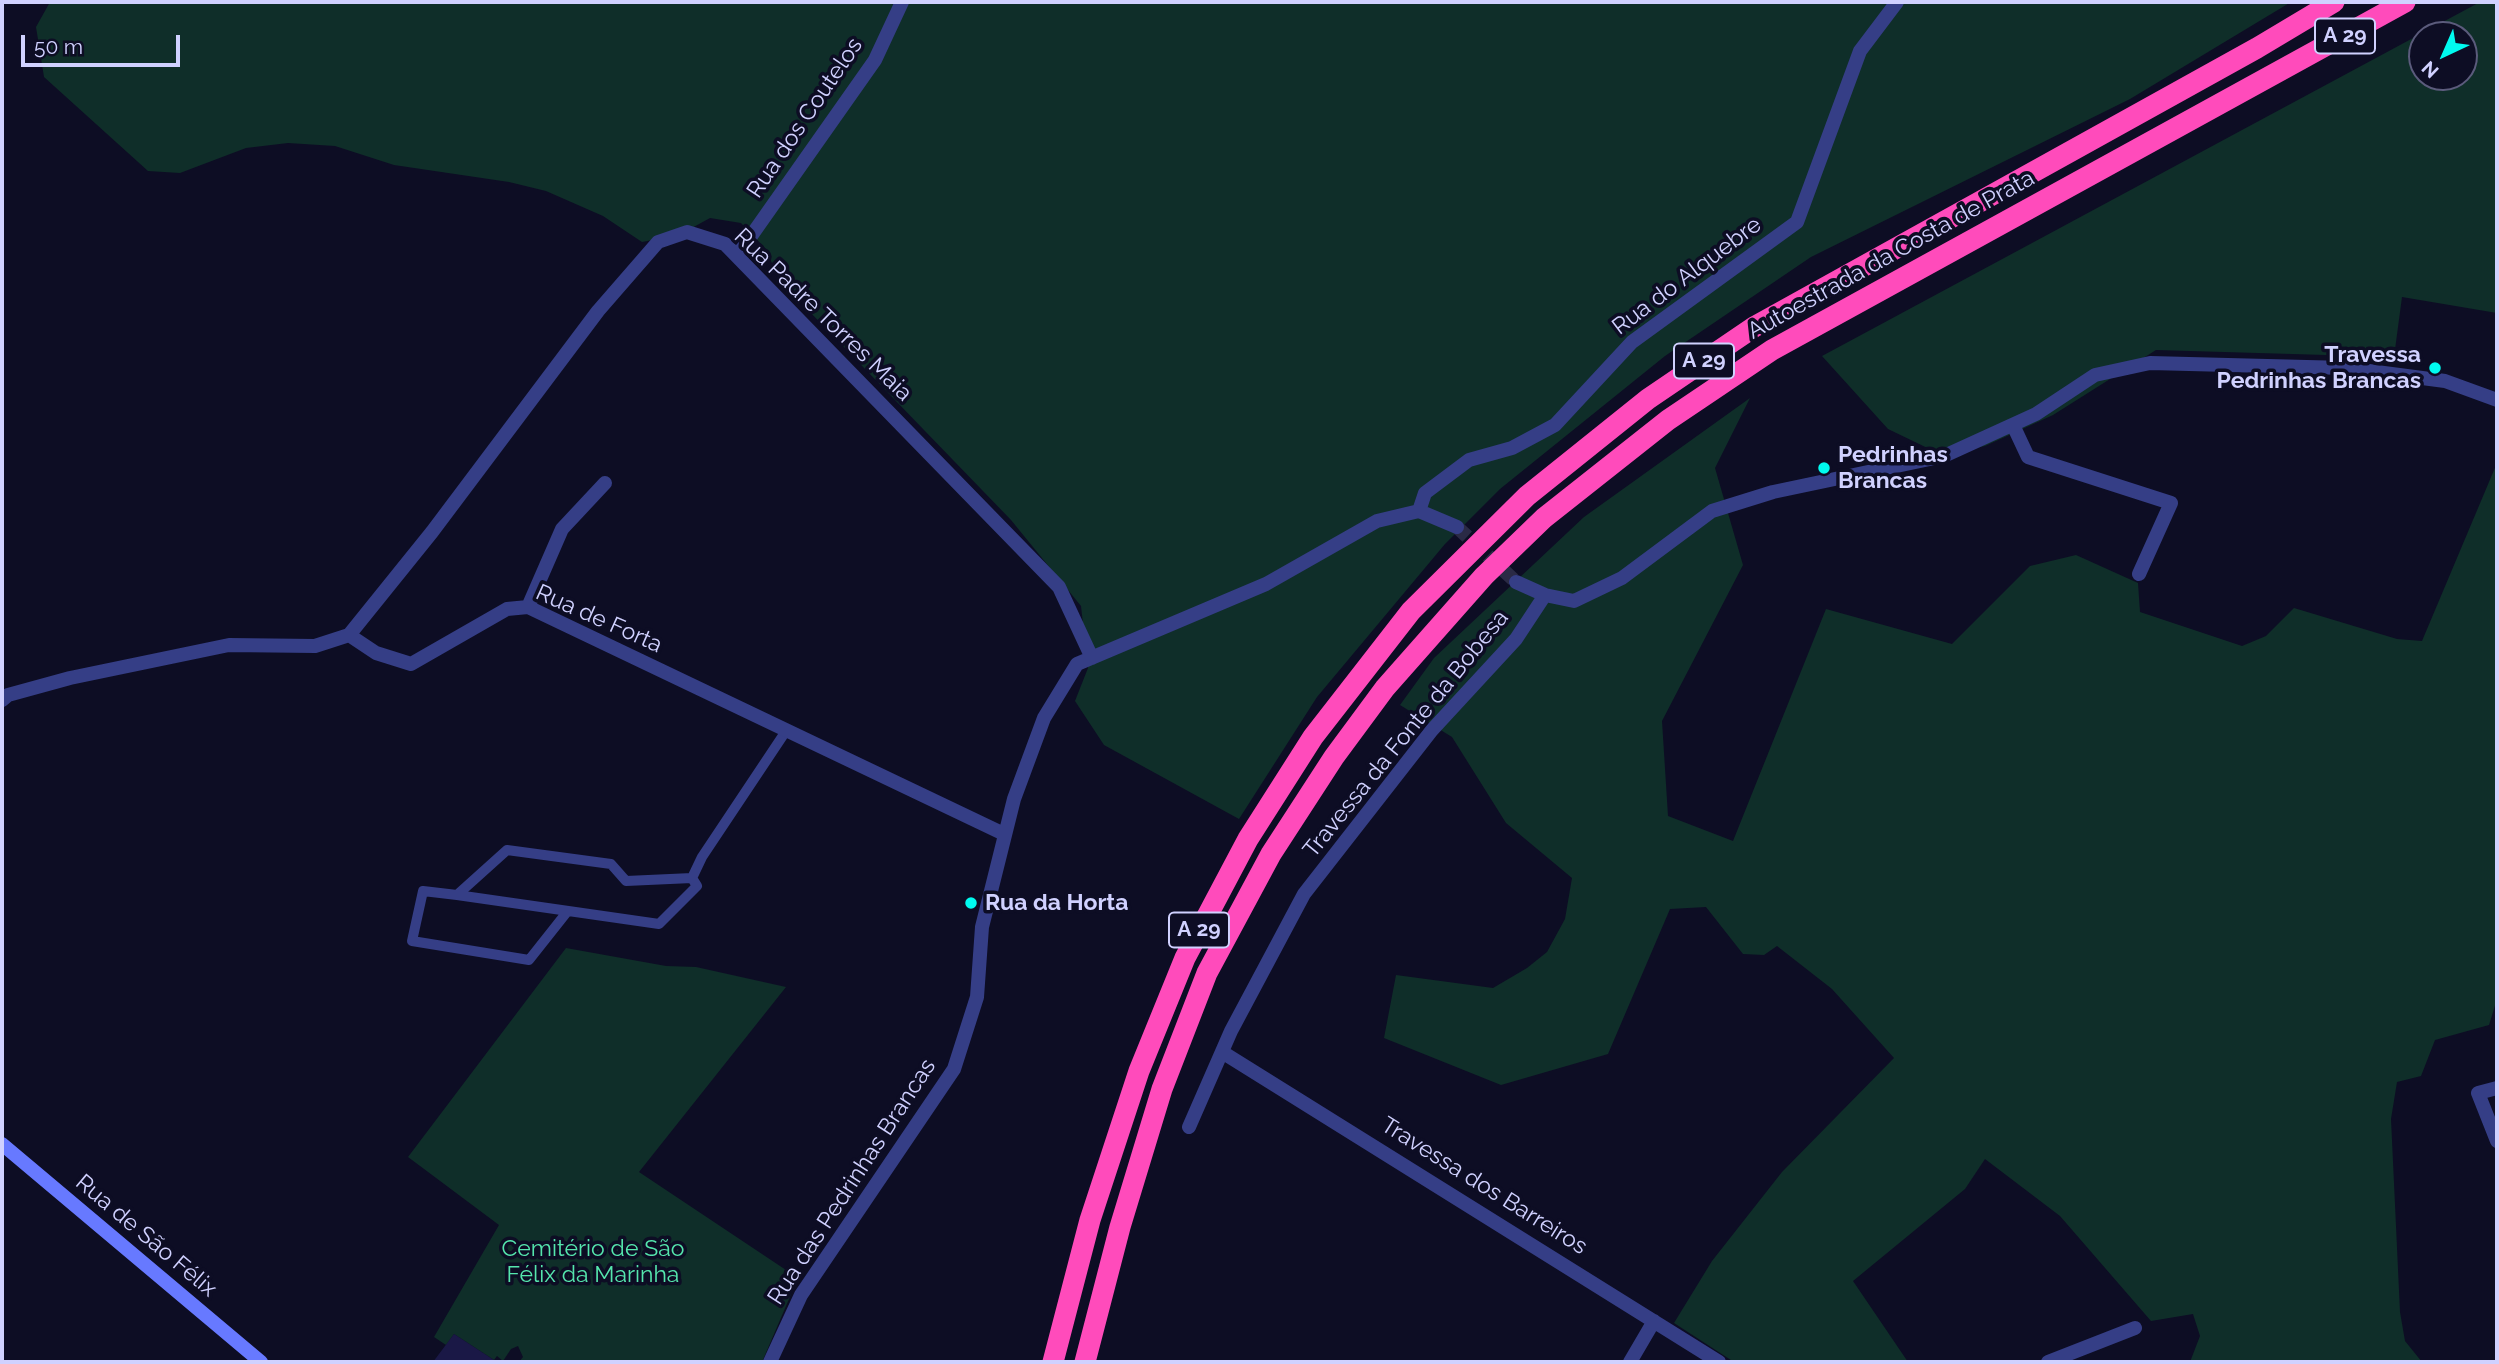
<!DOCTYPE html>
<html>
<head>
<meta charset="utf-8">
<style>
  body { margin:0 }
  #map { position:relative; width:2499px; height:1364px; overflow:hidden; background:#0d0d24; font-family:Raleway,sans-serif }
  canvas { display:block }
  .frame { position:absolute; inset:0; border:4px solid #d0d1ff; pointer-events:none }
  .north { position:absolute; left:2408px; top:21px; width:70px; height:70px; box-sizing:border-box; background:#0d0d24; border:2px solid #5b5b7c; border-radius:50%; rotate:224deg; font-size:19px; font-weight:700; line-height:28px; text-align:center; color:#d0d1ff }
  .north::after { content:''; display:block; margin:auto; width:24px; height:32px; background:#00fbf0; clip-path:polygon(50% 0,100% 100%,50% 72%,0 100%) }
  .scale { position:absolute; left:21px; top:35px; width:159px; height:32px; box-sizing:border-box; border:4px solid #d0d1ff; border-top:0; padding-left:9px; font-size:21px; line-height:24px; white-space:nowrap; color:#d0d1ff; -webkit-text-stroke:5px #0d0d24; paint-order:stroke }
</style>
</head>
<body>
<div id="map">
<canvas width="2499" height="1364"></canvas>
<div class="frame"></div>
<div class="north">N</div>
<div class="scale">50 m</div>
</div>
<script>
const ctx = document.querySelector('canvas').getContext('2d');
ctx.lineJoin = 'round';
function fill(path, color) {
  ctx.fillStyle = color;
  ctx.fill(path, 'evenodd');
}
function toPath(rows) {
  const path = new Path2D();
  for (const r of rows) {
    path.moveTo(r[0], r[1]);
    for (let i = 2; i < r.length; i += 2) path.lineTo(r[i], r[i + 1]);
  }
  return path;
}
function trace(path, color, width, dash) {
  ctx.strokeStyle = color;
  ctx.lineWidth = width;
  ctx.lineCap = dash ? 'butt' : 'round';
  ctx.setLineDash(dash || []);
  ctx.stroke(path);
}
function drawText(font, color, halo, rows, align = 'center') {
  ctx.font = font + ' Raleway,sans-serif';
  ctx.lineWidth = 7;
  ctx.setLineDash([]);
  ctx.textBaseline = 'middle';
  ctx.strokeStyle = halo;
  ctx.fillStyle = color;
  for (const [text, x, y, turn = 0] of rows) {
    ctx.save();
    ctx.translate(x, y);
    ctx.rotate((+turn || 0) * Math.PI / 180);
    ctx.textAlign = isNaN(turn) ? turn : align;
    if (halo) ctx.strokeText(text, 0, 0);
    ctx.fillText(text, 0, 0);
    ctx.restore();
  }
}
fill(toPath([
  [50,2,2291,2,2130,99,1811,257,1665,356,1500,489,1445,544,1317,697,1239,819,1104,745,1075,701,1088,668,1081,606,1011,520,779,280,766,249,741,223,710,218,679,235,642,242,603,216,546,191,509,182,394,165,335,146,288,143,246,148,180,173,148,171,44,77,36,27],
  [2480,2,2497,2,2497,313,2402,297,2394,357,2156,350,2053,415,1985,446,1942,455,1888,429,1822,356],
  [2422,35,2464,35,2464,77,2422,77],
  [1750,398,1715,468,1743,565,1662,721,1668,816,1733,841,1826,609,1952,644,2030,566,2076,555,2138,583,2140,612,2242,646,2266,636,2294,608,2397,639,2422,641,2497,463,2497,999,2489,1025,2435,1040,2421,1076,2397,1082,2391,1119,2400,1312,2405,1341,2422,1362,2190,1362,2200,1336,2193,1314,2151,1321,2060,1216,1985,1159,1965,1189,1853,1281,1908,1362,1734,1362,1674,1323,1712,1261,1782,1172,1894,1058,1832,989,1777,946,1764,955,1743,954,1706,907,1670,909,1608,1054,1501,1085,1384,1038,1396,975,1493,988,1527,968,1547,952,1565,919,1572,878,1506,823,1452,737,1400,705,1434,658,1584,517],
  [566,948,666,966,696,967,786,987,639,1172,798,1278,762,1362,519,1362,523,1357,518,1346,511,1349,503,1361,497,1356,494,1360,454,1334,446,1345,434,1337,499,1225,408,1157]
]), '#0f2e29');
fill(toPath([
  [454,1334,497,1362,433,1362]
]), '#1a1846');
trace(toPath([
  [1457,527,1516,582]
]), '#2a2a45', 14, [14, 7]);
trace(toPath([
  [457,895,659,924,697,886,692,878],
  [567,912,529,960,412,941,423,891,457,895,507,850,611,864,626,881,692,878,702,857,786,731]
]), '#353e86', 10);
trace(toPath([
  [737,256,875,60,902,2],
  [2013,425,2028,457,2171,503,2139,574],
  [1419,511,1425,493,1469,460,1512,448,1555,425,1632,342,1797,222,1860,51,1897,2],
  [1516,582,1545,595,1574,601,1622,578,1712,511,1773,492,1944,456,2036,414,2095,375,2150,363,2346,368,2445,381,2497,400],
  [528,607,562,529,605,483],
  [349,635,432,532,598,311,658,242,687,232,725,244,1059,587,1092,658],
  [349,635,376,653,411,664,507,609,528,607,1004,834],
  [2,700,8,695,70,678,229,645,315,646,349,635],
  [1222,1052,1719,1362],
  [2497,1088,2478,1093,2497,1141],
  [1189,1127,1231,1031,1304,894,1432,730,1516,639,1545,595],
  [770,1362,801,1295,954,1069,977,997,982,927,1014,799,1044,718,1077,664,1266,584,1377,521,1419,511,1457,527],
  [1630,1362,1654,1321],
  [2048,1362,2135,1328]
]), '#353e86', 14);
trace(toPath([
  [2,1144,261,1362]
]), '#6779ff', 14);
trace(toPath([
  [1053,1362,1090,1220,1139,1071,1185,958,1248,839,1313,737,1411,611,1527,496,1648,399,1754,327,2257,48,2334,2],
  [1085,1362,1120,1227,1162,1089,1207,973,1271,854,1334,757,1385,688,1484,576,1544,518,1668,420,1772,350,2405,2]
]), '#ff4bbb', 21);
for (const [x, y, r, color] of [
  [2435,368,7,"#00fbf0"],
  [1824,468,7,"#00fbf0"],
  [971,903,7,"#00fbf0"]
]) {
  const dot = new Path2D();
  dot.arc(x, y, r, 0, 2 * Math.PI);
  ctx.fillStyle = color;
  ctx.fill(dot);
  trace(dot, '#0d0d24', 2.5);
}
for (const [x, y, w] of [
  [2345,36,60],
  [1704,361,60],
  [1199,930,60]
]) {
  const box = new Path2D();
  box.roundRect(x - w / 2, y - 17.5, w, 35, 5);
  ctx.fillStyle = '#0d0d24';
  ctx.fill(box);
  trace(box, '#d0d1ff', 2);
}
drawText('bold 21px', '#d0d1ff', null, [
  ["A 29",2345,36],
  ["A 29",1704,361],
  ["A 29",1199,930]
]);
drawText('23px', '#d0d1ff', '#0d0d24', [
  ["Rua dos Coutelos",805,118,-56],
  ["Autoestrada da Costa de Prata",1891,255,-29],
  ["Rua do Alquebre",1687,276,-37],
  ["Rua Padre Torres Maia",823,315,44],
  ["Rua de Forta",599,619,24],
  ["Travessa da Fonte da Bobesa",1406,734,-51],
  ["Rua das Pedrinhas Brancas",852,1182,-57],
  ["Travessa dos Barreiros",1484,1186,32],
  ["Rua de São Félix",146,1236,40]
]);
drawText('bold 23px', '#d0d1ff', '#0d0d24', [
  ["Travessa",2421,355,"right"],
  ["Pedrinhas Brancas",2421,381,"right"],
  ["Pedrinhas",1838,455],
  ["Brancas",1838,481],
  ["Rua da Horta",985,903]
], 'left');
drawText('23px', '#55e6ad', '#0d0d24', [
  ["Cemitério de São",593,1249],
  ["Félix da Marinha",593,1275]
]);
</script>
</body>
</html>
